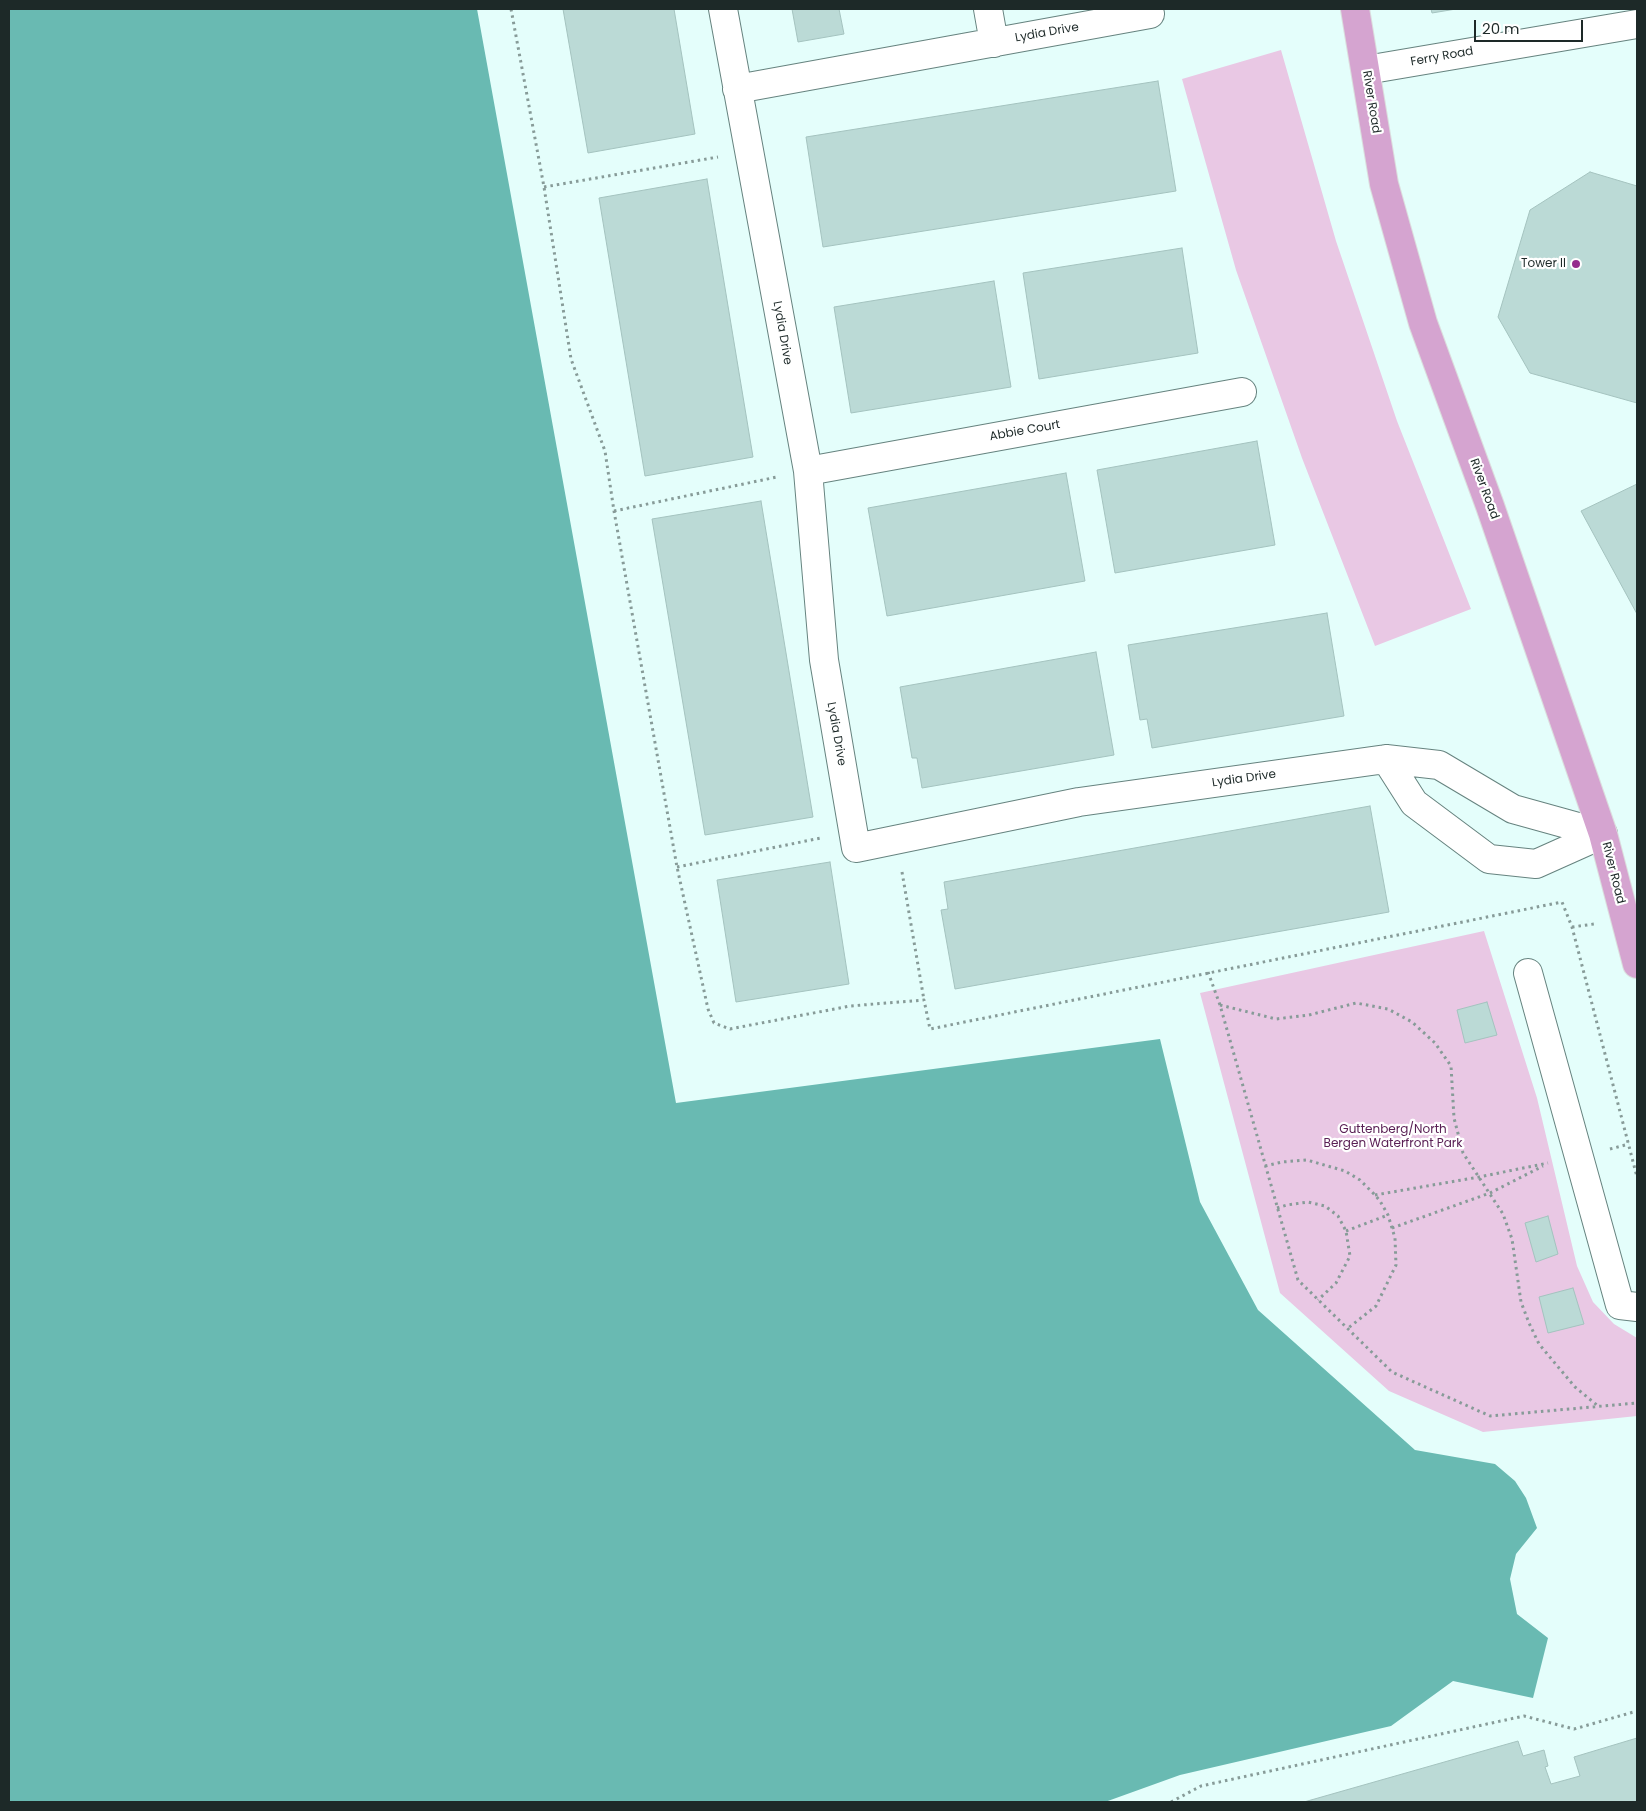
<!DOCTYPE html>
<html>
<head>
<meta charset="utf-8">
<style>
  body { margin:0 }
  #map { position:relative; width:1646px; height:1811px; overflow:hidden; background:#e4fefb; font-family:Poppins,sans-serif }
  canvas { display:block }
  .frame { position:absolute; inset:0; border:10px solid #1d2928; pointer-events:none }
  .scale { position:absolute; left:1474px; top:20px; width:109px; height:22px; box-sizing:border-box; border:2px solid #1d2928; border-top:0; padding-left:6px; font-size:15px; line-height:18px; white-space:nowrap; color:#1d2928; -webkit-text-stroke:4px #fff; paint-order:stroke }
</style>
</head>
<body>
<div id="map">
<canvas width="1646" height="1811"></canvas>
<div class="frame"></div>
<div class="scale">20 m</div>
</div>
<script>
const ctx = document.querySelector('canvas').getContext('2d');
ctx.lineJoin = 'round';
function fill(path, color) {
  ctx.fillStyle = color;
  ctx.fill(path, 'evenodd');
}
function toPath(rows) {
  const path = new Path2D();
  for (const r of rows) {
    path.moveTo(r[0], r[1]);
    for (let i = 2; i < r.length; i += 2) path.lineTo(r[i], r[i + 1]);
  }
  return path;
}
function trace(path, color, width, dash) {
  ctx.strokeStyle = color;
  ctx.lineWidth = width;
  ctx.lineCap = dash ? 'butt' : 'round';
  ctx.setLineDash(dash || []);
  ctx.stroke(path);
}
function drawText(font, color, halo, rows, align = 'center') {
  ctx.font = font + ' Poppins,sans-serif';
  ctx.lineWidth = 4.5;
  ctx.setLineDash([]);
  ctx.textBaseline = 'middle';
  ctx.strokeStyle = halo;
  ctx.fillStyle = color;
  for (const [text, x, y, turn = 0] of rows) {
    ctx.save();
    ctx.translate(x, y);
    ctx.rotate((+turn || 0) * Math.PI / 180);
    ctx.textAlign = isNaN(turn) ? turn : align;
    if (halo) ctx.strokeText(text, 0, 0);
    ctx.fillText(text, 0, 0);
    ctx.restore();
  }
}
fill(toPath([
  [1281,50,1336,241,1397,421,1471,609,1375,646,1302,458,1236,270,1182,79],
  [1484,931,1537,1098,1577,1266,1593,1302,1614,1324,1637,1338,1637,1416,1483,1432,1389,1391,1280,1293,1200,993]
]), '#e9c8e4');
fill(toPath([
  [9,9,477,9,676,1103,1160,1039,1200,1202,1258,1310,1415,1450,1495,1464,1515,1481,1526,1498,1537,1528,1516,1554,1510,1579,1517,1614,1548,1638,1533,1698,1453,1681,1391,1726,1180,1775,1105,1802,9,1802]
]), '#69bab2');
const building = toPath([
  [563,9,674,9,695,134,588,153,563,9],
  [792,9,839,9,844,34,798,42,792,9],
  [1431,9,1456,9,1432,13,1431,9],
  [1158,81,1176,191,823,247,806,137,1158,81],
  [1590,172,1637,186,1637,403,1530,373,1498,317,1530,210,1590,172],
  [707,179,753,457,645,476,599,198,707,179],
  [1182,248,1198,353,1039,379,1023,273,1182,248],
  [994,281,1011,387,851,413,834,307,994,281],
  [1257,441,1275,545,1115,573,1097,470,1257,441],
  [1066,473,1085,581,887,616,868,508,1066,473],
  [1637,484,1637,614,1581,511,1637,484],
  [761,501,813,817,705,835,652,519,761,501],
  [1327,613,1344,716,1152,748,1147,719,1140,720,1128,645,1327,613],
  [1096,652,1114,755,922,788,917,758,912,758,900,687,1096,652],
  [1370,806,1389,912,955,989,941,910,948,909,944,882,1370,806],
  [830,862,849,984,736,1002,717,880,830,862],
  [1487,1002,1497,1035,1465,1043,1457,1010,1487,1002],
  [1548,1216,1558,1254,1536,1262,1525,1223,1548,1216],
  [1573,1288,1584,1324,1548,1333,1539,1297,1573,1288],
  [1637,1738,1637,1802,1304,1802,1518,1741,1523,1756,1544,1750,1548,1766,1545,1767,1551,1784,1580,1776,1574,1757,1637,1738]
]);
fill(building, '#bbdad6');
trace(building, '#a4c3bf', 1);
const minor = toPath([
  [723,9,808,471,824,660,856,848,1079,802,1386,759,1439,765,1513,809,1603,834],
  [988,9,994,43],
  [1366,70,1637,24],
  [737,89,1150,14],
  [808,471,1242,392],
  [1386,759,1414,803,1489,859,1536,864,1603,834],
  [1528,973,1620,1305,1637,1307]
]);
const major = toPath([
  [1355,9,1384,184,1423,323,1490,506,1603,834,1637,964]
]);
trace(minor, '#66837f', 30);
trace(major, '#dbdddd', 30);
trace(toPath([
  [511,9,544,187,571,359,605,451,614,511,677,867,708,1009,714,1023,730,1029,850,1006,924,1000,930,1029,1562,902,1572,927,1637,1177],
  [544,187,718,157],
  [614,511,777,477],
  [677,867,821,838],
  [902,872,924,1000],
  [1572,927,1594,924],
  [1208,972,1220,1005,1298,1280,1392,1372,1490,1416,1637,1403],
  [1220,1005,1276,1019,1309,1015,1356,1003,1388,1009,1412,1022,1435,1043,1451,1066,1454,1118,1463,1153,1503,1214,1512,1239,1521,1302,1529,1323,1539,1344,1559,1368,1575,1387,1598,1406],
  [1610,1149,1629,1144],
  [1265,1166,1282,1162,1307,1160,1345,1171,1360,1180,1375,1195,1380,1201,1388,1215,1395,1238,1396,1265,1376,1306,1347,1329],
  [1375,1195,1479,1177,1548,1163],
  [1277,1208,1287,1205,1308,1202,1325,1206,1338,1216,1346,1231,1350,1256,1336,1283,1318,1300],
  [1392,1228,1490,1193,1543,1166],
  [1346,1231,1388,1215],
  [1171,1802,1201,1786,1524,1716,1574,1729,1637,1711]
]), '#879b98', 3, [2.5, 4]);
trace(minor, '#fff', 28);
trace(major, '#d5a4d0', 28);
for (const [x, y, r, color] of [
  [1576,264,5,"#952b8d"]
]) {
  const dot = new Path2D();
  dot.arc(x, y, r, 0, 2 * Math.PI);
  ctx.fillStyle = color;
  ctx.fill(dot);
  trace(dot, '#fff', 2);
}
drawText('12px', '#1d2928', '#fff', [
  ["Lydia Drive",1047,33,-10],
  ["Ferry Road",1442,57,-10],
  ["River Road",1371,102,81],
  ["Lydia Drive",782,333,80],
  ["Abbie Court",1025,431,-10],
  ["River Road",1484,489,70],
  ["Lydia Drive",836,734,80],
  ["Lydia Drive",1244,779,-8],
  ["River Road",1613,873,76]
]);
drawText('12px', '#1d2928', '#fff', [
  ["Tower II",1566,264]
], 'right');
drawText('12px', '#5a2055', '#fff', [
  ["Guttenberg/North",1393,1130],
  ["Bergen Waterfront Park",1393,1144]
]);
</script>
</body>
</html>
